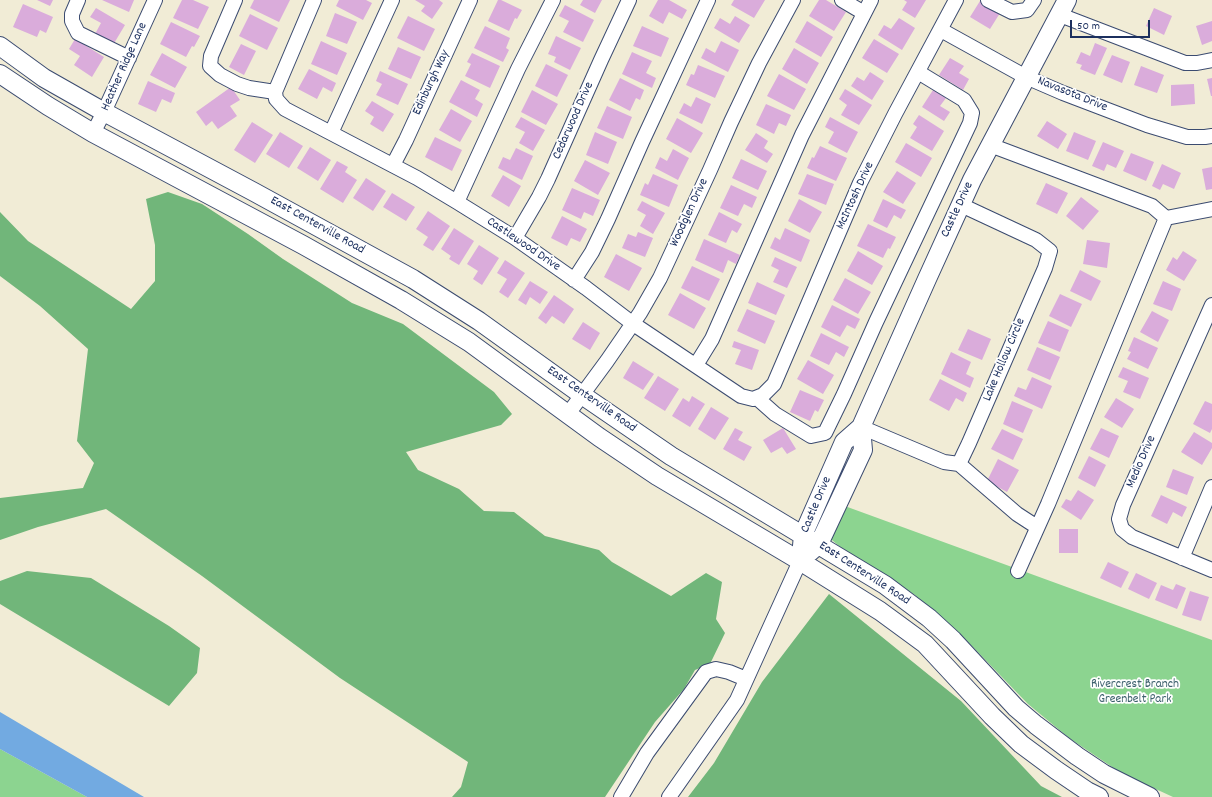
<!DOCTYPE html>
<html>
<head>
<meta charset="utf-8">
<style>
  body { margin:0 }
  #map { position:relative; width:1212px; height:797px; overflow:hidden; background:#f1ecd6; font-family:Dekko,sans-serif }
  canvas { display:block }
  .scale { position:absolute; left:1070px; top:20px; width:80px; height:18px; box-sizing:border-box; border:2px solid #1b2f5e; border-top:0; padding-left:5px; font-size:12px; line-height:14px; white-space:nowrap; color:#1b2f5e; -webkit-text-stroke:3px #fff; paint-order:stroke }
</style>
</head>
<body>
<div id="map">
<canvas width="1212" height="797"></canvas>
<div class="scale">50 m</div>
</div>
<script>
const ctx = document.querySelector('canvas').getContext('2d');
ctx.lineJoin = 'round';
function fill(path, color) {
  ctx.fillStyle = color;
  ctx.fill(path, 'evenodd');
}
function toPath(rows) {
  const path = new Path2D();
  for (const r of rows) {
    path.moveTo(r[0], r[1]);
    for (let i = 2; i < r.length; i += 2) path.lineTo(r[i], r[i + 1]);
  }
  return path;
}
function trace(path, color, width, dash) {
  ctx.strokeStyle = color;
  ctx.lineWidth = width;
  ctx.lineCap = dash ? 'butt' : 'round';
  ctx.setLineDash(dash || []);
  ctx.stroke(path);
}
function drawText(font, color, halo, rows, align = 'center') {
  ctx.font = font + ' Dekko,sans-serif';
  ctx.lineWidth = 3.5;
  ctx.setLineDash([]);
  ctx.textBaseline = 'middle';
  ctx.strokeStyle = halo;
  ctx.fillStyle = color;
  for (const [text, x, y, turn = 0] of rows) {
    ctx.save();
    ctx.translate(x, y);
    ctx.rotate((+turn || 0) * Math.PI / 180);
    ctx.textAlign = isNaN(turn) ? turn : align;
    if (halo) ctx.strokeText(text, 0, 0);
    ctx.fillText(text, 0, 0);
    ctx.restore();
  }
}
fill(toPath([
  [842,505,1212,640,1212,797,1173,797,1121,773,1069,738,1028,704,966,640,915,595,839,546,832,540,831,533],
  [0,749,87,797,0,797]
]), '#8cd490');
fill(toPath([
  [168,192,202,204,248,234,283,259,352,303,403,324,494,392,512,414,501,425,406,452,418,470,459,489,484,511,514,512,545,536,599,550,612,562,671,596,706,573,722,582,716,619,725,633,710,664,695,670,684,689,655,722,605,797,452,797,461,787,468,762,340,678,202,576,106,509,38,527,0,540,0,498,83,488,94,463,77,441,88,349,40,306,0,276,0,212,28,241,131,309,155,281,155,245,146,199],
  [27,571,91,578,169,626,200,648,197,673,169,706,0,604,0,581],
  [829,594,961,701,1041,786,1062,797,688,797,714,763,762,682]
]), '#71b67a');
fill(toPath([
  [0,712,144,797,87,797,0,749]
]), '#72aae1');
fill(toPath([
  [37,0,53,0,50,6],
  [102,0,134,0,129,12],
  [182,0,193,0,209,7,198,29,173,18],
  [254,0,290,0,279,22,250,8],
  [339,0,366,0,372,3,363,20,336,6],
  [415,0,439,0,443,3,432,19,421,11,425,6],
  [498,0,501,0,522,10,517,19,515,18,509,31,488,21],
  [583,0,602,0,595,13,580,5],
  [658,0,669,0,687,10,682,19,669,12,663,24,649,16],
  [734,0,765,0,754,18,731,5],
  [819,0,826,0,846,12,834,31,809,16],
  [904,0,926,0,915,18,902,10,907,2],
  [980,1,1000,13,990,29,970,17],
  [23,4,53,17,46,33,40,30,37,37,13,27],
  [565,5,594,20,583,42,563,32,569,21,559,16],
  [96,8,125,25,113,45,95,34,101,23,90,17],
  [1154,8,1172,16,1164,35,1146,26],
  [335,13,357,22,347,44,326,36],
  [250,14,278,28,267,50,239,36],
  [408,16,435,29,424,51,397,38],
  [735,16,750,25,739,43,714,28,720,18,730,24],
  [899,18,915,28,902,50,878,35,884,25,891,29],
  [807,21,833,37,821,57,795,42],
  [1212,21,1212,41,1202,45,1196,26],
  [171,22,200,36,194,47,192,46,186,57,160,44],
  [485,26,510,38,506,48,509,50,503,62,474,48],
  [642,26,669,38,661,57,633,46],
  [556,36,581,48,570,70,554,62,556,57,548,54],
  [75,39,104,57,92,77,74,65,80,56,69,49],
  [874,39,899,54,887,73,862,58],
  [321,41,347,53,337,75,311,64],
  [721,41,739,50,728,72,701,58,706,48,715,53],
  [1095,43,1107,48,1095,75,1080,69,1082,65,1076,63,1081,52,1090,56],
  [241,44,256,51,244,75,229,67],
  [398,47,421,57,411,79,388,69],
  [794,48,819,63,807,84,782,69],
  [632,52,652,61,646,73,656,78,652,88,622,74],
  [162,53,187,67,175,88,150,75],
  [472,53,500,66,490,88,465,76,471,64,467,62],
  [1112,55,1130,62,1122,83,1103,75],
  [950,58,964,66,959,73,969,79,963,90,939,75],
  [546,64,568,75,557,97,535,86],
  [698,65,725,76,715,98,686,85,691,74,694,75],
  [1141,66,1164,75,1157,93,1134,85],
  [309,69,336,83,332,92,323,87,317,99,298,89],
  [380,71,408,84,398,105,376,95,382,84,376,81],
  [870,72,884,81,872,100,851,86,857,77,864,81],
  [779,74,806,89,794,110,767,96],
  [620,78,644,90,640,100,636,98,630,111,609,100],
  [1212,78,1212,96,1211,96,1207,79],
  [461,80,480,90,475,99,483,104,477,117,449,102],
  [148,81,175,93,171,103,162,99,156,112,138,104],
  [1194,84,1195,104,1171,106,1171,85],
  [231,87,240,100,230,106,237,116,218,129,212,121,206,126,196,112],
  [845,89,872,105,859,125,841,115,847,105,839,99],
  [532,90,558,104,546,125,521,112],
  [933,90,946,98,940,106,950,112,944,121,922,107],
  [696,97,711,104,702,124,679,113,684,103,691,107],
  [372,101,394,114,383,132,370,124,374,117,365,111],
  [766,104,791,115,786,126,779,123,774,134,756,125],
  [607,106,632,117,623,139,597,128],
  [451,109,472,121,460,142,439,130],
  [919,115,944,131,932,151,910,138,917,127,913,124],
  [521,117,545,130,533,151,519,143,525,132,515,127],
  [830,117,858,132,847,153,828,143,834,132,825,127],
  [677,118,703,133,691,153,666,139],
  [1047,121,1067,134,1058,149,1037,136],
  [252,122,273,135,255,163,234,150],
  [280,132,303,146,289,168,266,154],
  [595,132,617,142,608,164,586,155],
  [1074,132,1096,141,1088,160,1066,151],
  [756,133,768,141,764,148,773,154,767,163,745,150],
  [435,137,462,150,452,171,425,157],
  [1103,142,1124,151,1116,168,1107,164,1104,171,1092,166],
  [906,143,932,158,921,177,895,162],
  [820,146,847,158,836,181,807,168,812,157,814,158],
  [310,147,331,160,318,181,297,168],
  [516,148,533,156,522,180,498,168,503,157,510,160],
  [673,149,689,158,678,180,655,168,660,157,667,161],
  [1131,153,1154,162,1146,181,1123,171],
  [741,159,767,171,758,190,732,178],
  [585,160,610,173,598,195,574,181],
  [337,161,348,167,345,172,357,180,343,203,320,189],
  [1162,164,1181,173,1174,189,1163,184,1160,190,1152,186],
  [1212,167,1212,189,1206,190,1202,169],
  [897,171,916,183,903,204,883,192],
  [653,174,678,185,669,207,640,195,645,183,648,185],
  [807,174,834,184,826,205,798,194],
  [503,175,521,186,509,207,491,196],
  [366,178,386,191,373,211,353,198],
  [1046,183,1068,193,1057,214,1036,204],
  [731,185,757,197,752,208,744,204,738,216,720,208],
  [572,188,600,200,593,216,584,212,581,219,562,210],
  [392,193,415,207,406,221,383,207],
  [1081,197,1099,211,1083,230,1066,216],
  [799,199,822,212,810,233,788,221],
  [883,199,906,210,901,219,894,215,887,228,873,221],
  [642,201,665,213,653,234,640,226,646,215,637,210],
  [428,211,450,226,433,251,423,245,428,237,416,229],
  [719,212,742,224,737,233,732,230,726,243,708,235],
  [562,216,587,229,580,242,571,238,567,246,551,238],
  [868,224,896,237,890,249,888,248,883,258,857,246],
  [454,228,474,241,459,265,449,259,451,256,441,249],
  [785,228,810,240,801,262,770,248,775,237,780,240],
  [638,232,653,238,645,257,622,248,628,234,636,237],
  [704,239,740,255,736,264,728,260,723,273,695,260],
  [1087,240,1110,243,1107,268,1083,264],
  [479,245,499,258,482,285,473,279,478,271,467,264],
  [858,251,883,266,872,285,847,271],
  [1183,251,1197,260,1184,281,1166,270,1173,257,1177,260],
  [616,254,642,268,629,291,604,277],
  [775,257,797,267,787,288,773,282,779,270,771,266],
  [505,260,525,273,508,298,499,292,507,279,497,273],
  [692,266,720,279,709,301,681,288],
  [1080,270,1101,281,1091,301,1070,291],
  [845,278,871,292,858,314,833,300],
  [530,281,548,292,540,304,530,297,526,305,518,300],
  [1163,281,1181,289,1172,311,1153,304],
  [757,282,785,295,776,315,748,303],
  [680,293,706,308,694,329,668,315],
  [1060,294,1082,304,1071,327,1049,316],
  [554,295,574,309,564,324,552,316,546,324,538,318],
  [832,305,860,319,855,329,847,325,840,337,821,327],
  [747,309,775,321,765,344,737,331],
  [1152,311,1169,320,1158,342,1140,332],
  [1048,321,1069,330,1060,352,1038,343],
  [583,322,600,333,590,350,572,339],
  [968,329,991,339,982,360,958,350],
  [821,333,849,347,844,357,836,352,829,365,810,356],
  [1134,337,1158,348,1148,369,1127,359,1131,352,1128,351],
  [734,341,759,350,752,370,735,364,741,350,732,347],
  [1037,347,1060,357,1050,380,1027,370],
  [951,352,971,362,966,374,974,378,970,388,941,374],
  [808,360,834,375,823,394,797,379],
  [633,361,654,374,643,390,623,378],
  [1123,367,1149,378,1140,399,1123,392,1128,381,1118,377],
  [658,376,679,389,665,411,644,398],
  [1032,377,1052,386,1042,409,1014,396,1018,387,1026,390],
  [940,379,967,393,963,402,956,398,949,411,929,400],
  [800,390,824,400,818,412,815,410,810,421,790,412],
  [692,396,705,404,690,427,672,416,683,398,689,402],
  [1116,398,1134,409,1122,428,1104,417],
  [1012,401,1033,410,1023,433,1003,424],
  [1205,401,1212,404,1212,429,1210,433,1193,424],
  [711,407,729,418,715,440,698,429],
  [735,428,743,432,738,440,752,447,744,461,723,449],
  [783,428,796,449,787,454,782,447,771,453,763,440],
  [1101,428,1119,436,1109,458,1090,449],
  [1002,429,1023,439,1013,460,991,449],
  [1194,432,1212,443,1212,448,1202,465,1181,452],
  [1089,456,1106,465,1095,487,1078,478],
  [998,459,1019,470,1007,492,987,481],
  [1173,469,1194,477,1187,495,1166,487],
  [1078,490,1094,500,1081,520,1061,507,1066,499,1071,501],
  [1161,495,1187,507,1182,517,1173,512,1167,524,1151,516],
  [1059,529,1078,529,1078,553,1059,553],
  [1108,562,1129,572,1121,588,1100,578],
  [1136,573,1157,583,1149,599,1128,589],
  [1176,584,1186,588,1177,609,1155,600,1161,585,1173,590],
  [1190,591,1209,597,1201,621,1182,615]
]), '#daacdb');
const minor = toPath([
  [78,0,72,14,72,21,78,33,129,58],
  [235,0,211,56,210,66,220,75,237,84,249,88,275,92],
  [314,0,275,92,276,99,285,109,417,178,457,202,515,238,586,288,632,323,741,396,753,399,763,395,774,384,860,183,895,114,956,0],
  [842,0,864,13],
  [988,0,1012,12,1027,10,1034,0],
  [1060,15,1185,63,1197,63,1212,60],
  [941,30,1026,77,1063,93,1147,125,1187,137,1205,137,1212,136],
  [93,133,104,112,155,0],
  [331,133,392,0],
  [990,145,1152,206,1166,218],
  [393,165,406,140,470,0],
  [457,202,518,69,553,0],
  [515,238,539,197,548,179,601,60,629,0],
  [574,280,592,252,608,219,642,142,708,0],
  [1212,305,1123,505,1119,519,1122,529,1132,537,1212,570],
  [696,365,712,339,802,135,871,0],
  [757,398,775,414,811,436,825,433,844,394,876,322,970,123,972,113,964,100,918,72],
  [568,414,607,361,640,313,660,278,710,170,731,122,759,63,793,0],
  [861,427,944,462,959,464,969,443,1045,268,1050,251,1036,240,961,205],
  [959,464,1017,514,1037,527],
  [1182,558,1212,487],
  [1018,571,1048,504,1166,218,1212,209],
  [621,797,647,753,706,672,716,669,729,672,746,679],
  [669,797,737,700,800,561]
]);
const major = toPath([
  [0,46,44,78,104,112,254,192,413,279,479,321,582,395,671,456,885,585,929,618,953,640,1016,708,1036,725,1077,756,1104,774,1150,797],
  [0,74,48,106,93,133,303,245,401,300,469,342,599,437,657,476,800,561,880,611,925,644,992,716,1021,744,1056,770,1087,791,1099,797],
  [802,546,803,535,844,442,861,427,927,279,972,180,1067,0],
  [810,552,819,544,863,450,861,427]
]);
trace(minor, '#3b4b70', 16);
trace(major, '#3b4b70', 20);
trace(minor, '#fff', 14);
trace(major, '#fff', 18);
drawText('13px', '#1b2f5e', '#fff', [
  ["Heather Ridge Lane",125,67,-66],
  ["Edinburgh Way",432,83,-65],
  ["Navasota Drive",1072,95,22],
  ["Cedarwood Drive",574,121,-66],
  ["McIntosh Drive",856,196,-65],
  ["Castle Drive",958,210,-65],
  ["Woodglen Drive",690,213,-65],
  ["East Centerville Road",317,226,29],
  ["Castlewood Drive",523,245,34],
  ["Lake Hollow Circle",1005,360,-67],
  ["East Centerville Road",591,400,35],
  ["Medio Drive",1142,462,-66],
  ["Castle Drive",817,505,-67],
  ["East Centerville Road",864,574,33]
]);
drawText('13px', '#3d616d', '#fff', [
  ["Rivercrest Branch",1135,685],
  ["Greenbelt Park",1135,700]
]);
</script>
</body>
</html>
